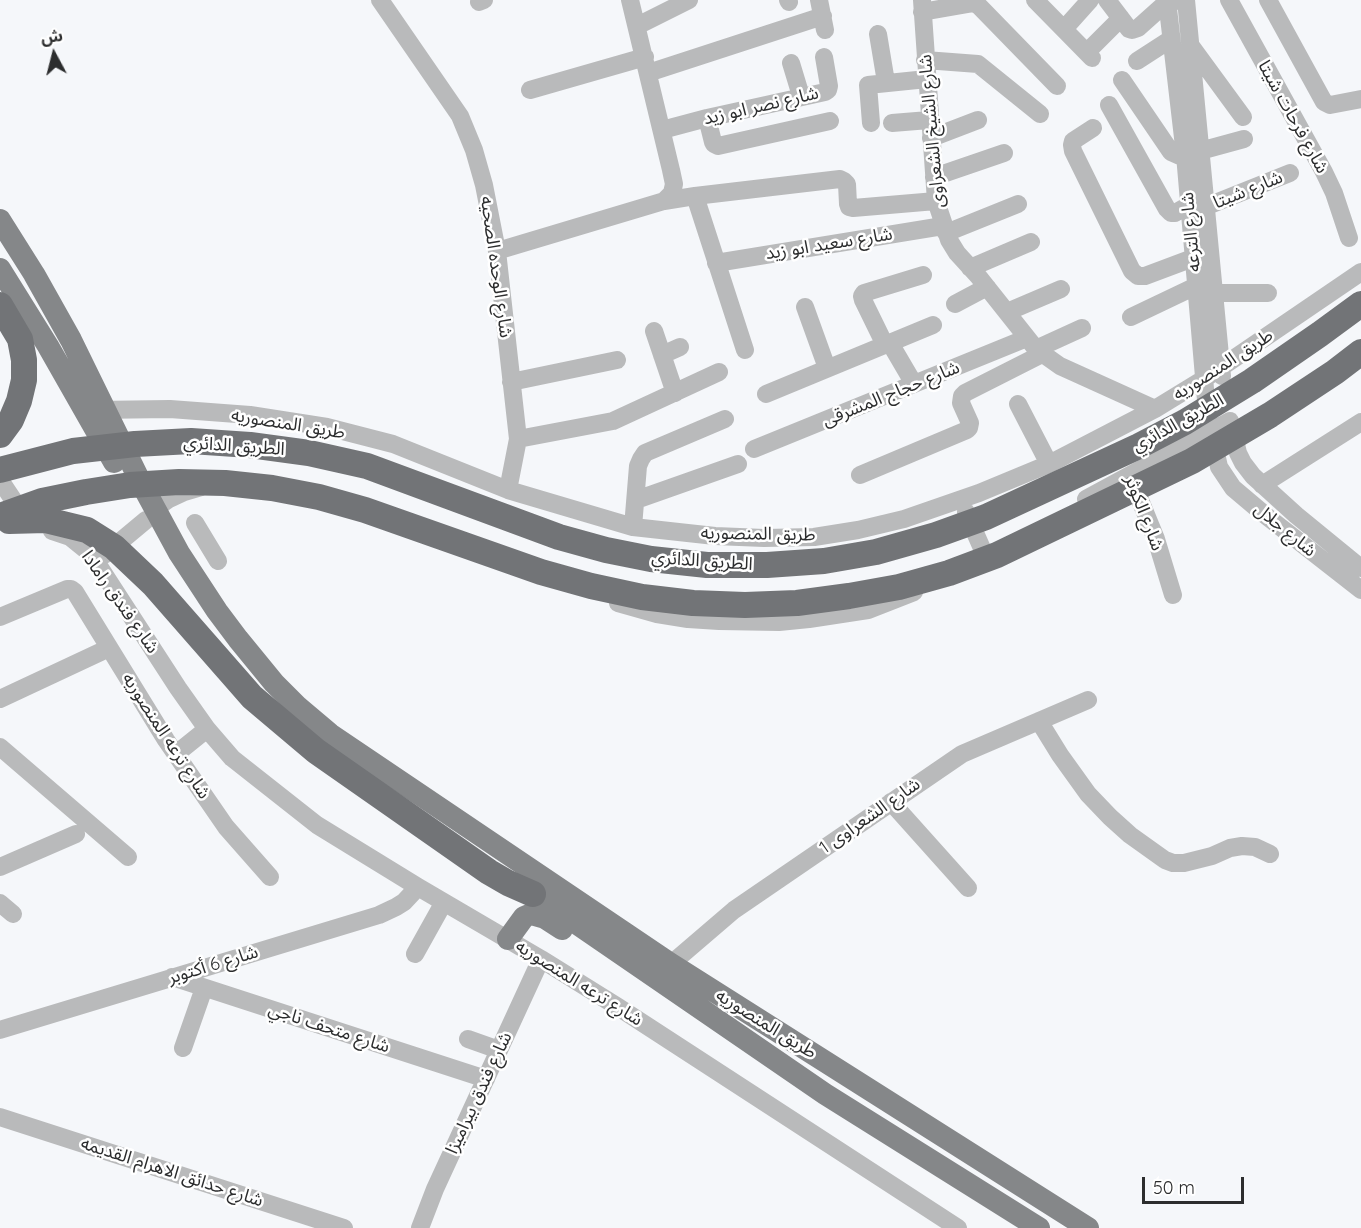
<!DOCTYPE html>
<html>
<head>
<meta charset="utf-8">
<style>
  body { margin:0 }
  #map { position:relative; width:1361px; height:1228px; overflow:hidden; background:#f5f7fa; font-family:Quicksand,"Noto Sans Arabic",sans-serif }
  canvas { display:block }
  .north { position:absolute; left:24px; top:24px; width:60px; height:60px; -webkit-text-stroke:4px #fff; paint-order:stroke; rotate:353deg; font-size:16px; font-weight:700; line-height:24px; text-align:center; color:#2c2d2e }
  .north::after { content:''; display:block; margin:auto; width:21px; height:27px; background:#2c2d2e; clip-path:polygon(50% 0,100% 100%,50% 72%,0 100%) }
  .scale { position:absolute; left:1142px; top:1177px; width:102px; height:27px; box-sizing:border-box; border:3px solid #2c2d2e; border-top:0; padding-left:8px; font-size:18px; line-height:21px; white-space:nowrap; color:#2c2d2e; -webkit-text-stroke:4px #fff; paint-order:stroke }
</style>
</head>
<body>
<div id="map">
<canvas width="1361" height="1228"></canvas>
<div class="north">ش</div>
<div class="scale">50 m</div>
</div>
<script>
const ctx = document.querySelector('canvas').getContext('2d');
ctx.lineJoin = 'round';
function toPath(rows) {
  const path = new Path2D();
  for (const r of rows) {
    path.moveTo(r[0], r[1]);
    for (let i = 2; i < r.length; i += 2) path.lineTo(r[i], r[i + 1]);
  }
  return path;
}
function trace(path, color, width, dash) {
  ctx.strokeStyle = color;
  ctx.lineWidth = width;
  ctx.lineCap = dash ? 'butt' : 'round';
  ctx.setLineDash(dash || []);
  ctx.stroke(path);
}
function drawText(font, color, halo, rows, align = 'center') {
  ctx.font = font + ' Quicksand,"Noto Sans Arabic",sans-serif';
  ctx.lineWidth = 5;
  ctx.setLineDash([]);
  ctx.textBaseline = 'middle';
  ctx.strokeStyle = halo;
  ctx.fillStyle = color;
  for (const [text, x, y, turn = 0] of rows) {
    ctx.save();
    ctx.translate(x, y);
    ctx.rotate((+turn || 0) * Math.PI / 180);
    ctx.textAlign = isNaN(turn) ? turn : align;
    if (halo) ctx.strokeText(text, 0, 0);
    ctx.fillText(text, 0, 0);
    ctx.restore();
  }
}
trace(toPath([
  [380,0,460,116,474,150,484,185,497,251,518,439,508,490],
  [788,0,789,2],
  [819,0,825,30],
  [922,0,936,201,949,240,957,253,978,276,1036,349,1060,366,1155,409],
  [1035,0,1092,58],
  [1107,0,1129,29,1132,30,1138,28,1167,2,1176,1],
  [1167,0,1185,155,1207,412,1219,467,1233,488,1265,515,1361,590],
  [1186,0,1222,376],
  [1229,0,1324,172,1334,193,1349,238],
  [1268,0,1324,102,1330,105,1361,99],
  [479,2,484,0],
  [922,12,968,4,974,3,979,6,1057,86],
  [637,26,689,0],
  [1064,29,1090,0],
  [878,34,886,82],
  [1191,46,1243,117],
  [1087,52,1121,18],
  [925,60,978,64,1040,114],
  [1137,61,1171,39],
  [791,63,801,96],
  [648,73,823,16],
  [1122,80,1171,152,1180,156,1185,155],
  [530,90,645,57],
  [1109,105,1167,209,1171,213,1175,213,1189,205],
  [707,118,713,142,714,144,718,146,830,121],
  [871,123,868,85,927,79],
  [892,123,929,120],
  [1093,128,1073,141,1072,145,1073,151,1132,271,1138,276,1145,276,1193,258],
  [662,130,707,118,825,92,828,90,829,86,824,57],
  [931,138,978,120],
  [1200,151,1244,139],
  [934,177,1004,153],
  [695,196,745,350],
  [664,201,695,196,840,179,844,181,847,184,848,204,849,207,853,208,936,201],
  [1205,207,1290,173],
  [946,233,1018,204],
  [497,251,664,201,672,193,674,184,671,170,630,0],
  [716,263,943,226],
  [970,268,1031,242],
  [1214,293,1268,293],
  [955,304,987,287],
  [805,307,827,368],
  [1007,312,1061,289],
  [1131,317,1196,286],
  [654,331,675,393],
  [890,343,914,384],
  [885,345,863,300,862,296,864,293,923,275],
  [1036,349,1082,328],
  [662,355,680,347],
  [511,382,617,360],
  [766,394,933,325],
  [1018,404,1049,464],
  [95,410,170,409,250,415,327,427,393,444,508,490,633,527,715,536,764,538,814,537,858,530,904,519,979,493,1049,464,1155,409,1204,379,1361,272],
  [1232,427,1238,453,1243,463,1253,476,1296,515,1361,568],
  [518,439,613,421,719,372],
  [754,449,1027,338],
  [860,475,967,430,969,428,970,423,961,403,962,396,965,393,1042,354],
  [1131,478,1156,539,1173,595],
  [0,480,26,519],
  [1262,485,1361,422],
  [1086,499,1230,421],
  [636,500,738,464],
  [155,509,169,499,184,492,201,487],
  [966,512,984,553],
  [195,523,218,561],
  [633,527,638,466,641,459,645,453,725,419],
  [52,531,70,537,91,554,178,688,207,729,232,758,317,825,418,887,541,959,618,1007,958,1228],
  [104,555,146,520],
  [618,603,657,614,688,619,719,621,779,622,809,619,868,610,914,592],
  [0,617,67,589,71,589,75,592,166,740,226,827,270,877],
  [0,699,109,648],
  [1039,721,1060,755,1088,794,1110,817,1130,835,1165,860,1173,863,1184,863,1212,856,1230,848,1242,846,1255,847,1270,854],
  [0,747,128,857],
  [176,754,207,729],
  [891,802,968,888],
  [0,867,76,834],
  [0,903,13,914],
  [415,954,444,902],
  [671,964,734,910,962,754,1088,700],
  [172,977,486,1079],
  [0,1030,379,915,396,907,404,902,418,887],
  [468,1039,499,1050],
  [183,1048,204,988],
  [0,1117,344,1228],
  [420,1228,435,1189,541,959]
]), '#b9babb', 18);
trace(toPath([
  [0,220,34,274,71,340,140,481,179,553,217,611,238,639,274,683,298,707,330,734,671,964,1088,1228],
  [0,269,48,346,114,462],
  [519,884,825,1094,1039,1228],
  [508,939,524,917,531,914,545,918,562,929]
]), '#858789', 22);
trace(toPath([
  [0,305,20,339,24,360,24,380,19,401,11,420,0,435],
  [0,470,73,451,135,444,191,441,250,445,309,453,367,466,559,537,606,550,651,559,707,565,767,565,824,561,876,552,936,535,986,517,1139,446,1185,422,1252,381,1320,334,1361,304],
  [0,516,42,501,86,492,130,485,179,482,225,483,272,488,319,497,365,510,541,572,591,586,642,597,693,603,745,605,797,603,849,596,899,587,949,573,997,555,1192,461,1270,415,1335,372,1361,352],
  [9,521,46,520,87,530,114,547,153,584,252,697,316,751,489,872,508,883,533,894]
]), '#727477', 26);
drawText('18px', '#2c2d2e', '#fff', [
  ["شارع نصر ابو زيد",761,106,-13],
  ["شارع فرحات شيتا",1293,117,61],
  ["شارع الشيخ الشعراوى",932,131,-95],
  ["شارع شيتا",1248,190,-22],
  ["شارع الترعه",1191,232,-95],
  ["شارع سعيد ابو زيد",829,244,-9],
  ["شارع الوحده الصحيه",496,267,82],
  ["طريق المنصوريه",1223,365,-33],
  ["شارع حجاج المشرقى",891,394,-22],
  ["الطريق الدائري",1178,423,-29],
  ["طريق المنصوريه",288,424,9],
  ["الطريق الدائري",234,446,4],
  ["شارع الكوثر",1144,513,69],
  ["شارع جلال",1285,530,39],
  ["طريق المنصوريه",758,534,1],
  ["الطريق الدائري",702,561,4],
  ["شارع فندق رامادا",120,602,55],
  ["شارع ترعه المنصوريه",166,736,57],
  ["شارع الشعراوى 1",870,816,-35],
  ["شارع 6 أكتوبر",213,965,-17],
  ["شارع ترعه المنصوريه",579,983,32],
  ["طريق المنصوريه",766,1024,32],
  ["شارع متحف ناجي",329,1028,18],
  ["شارع فندق بيراميزا",479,1093,-65],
  ["شارع حدائق الاهرام القديمه",172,1172,18]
]);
</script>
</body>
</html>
